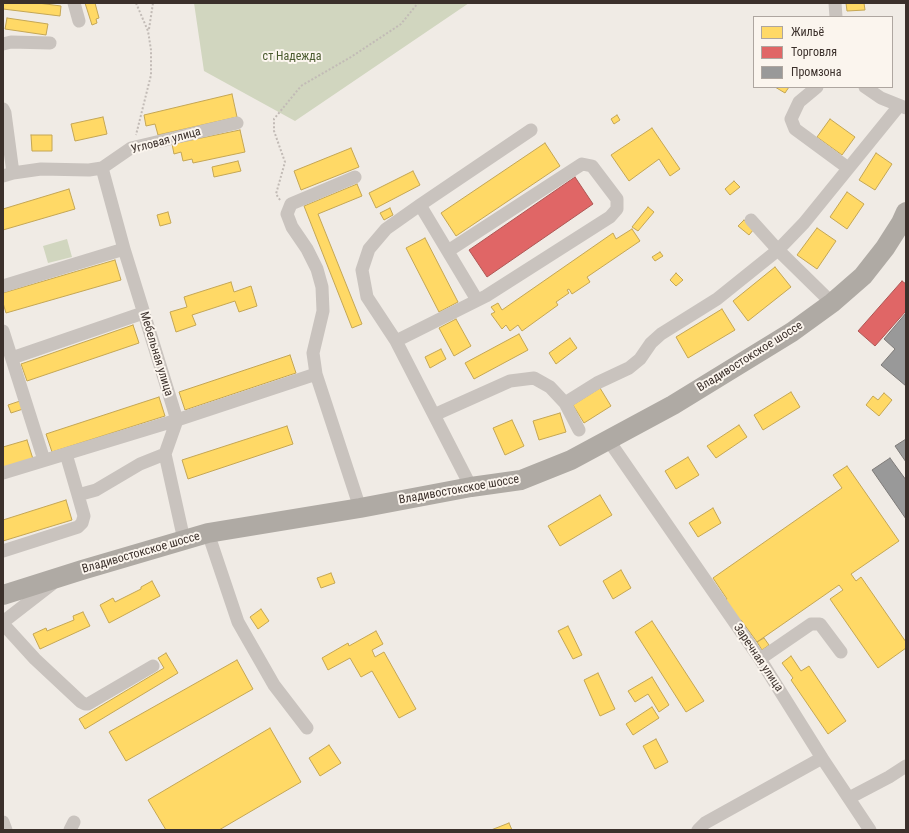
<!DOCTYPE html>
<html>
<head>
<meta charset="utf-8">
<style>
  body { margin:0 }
  #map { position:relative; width:909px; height:833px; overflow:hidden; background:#f0ebe5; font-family:"Roboto Condensed",sans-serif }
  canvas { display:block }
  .frame { position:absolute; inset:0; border:4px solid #3b302b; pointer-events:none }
  .legend { position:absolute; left:753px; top:16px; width:140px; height:72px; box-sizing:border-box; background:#fbf5ee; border:1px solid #aea6a0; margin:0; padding:5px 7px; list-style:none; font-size:12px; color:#3b302b }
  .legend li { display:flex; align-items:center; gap:8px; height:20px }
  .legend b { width:20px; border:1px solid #aea6a0 }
</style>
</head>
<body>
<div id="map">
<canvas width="909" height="833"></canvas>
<div class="frame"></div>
<ul class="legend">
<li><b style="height:11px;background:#ffd966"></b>Жильё</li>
<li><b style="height:11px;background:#e06666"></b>Торговля</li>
<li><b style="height:11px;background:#999"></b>Промзона</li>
</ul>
</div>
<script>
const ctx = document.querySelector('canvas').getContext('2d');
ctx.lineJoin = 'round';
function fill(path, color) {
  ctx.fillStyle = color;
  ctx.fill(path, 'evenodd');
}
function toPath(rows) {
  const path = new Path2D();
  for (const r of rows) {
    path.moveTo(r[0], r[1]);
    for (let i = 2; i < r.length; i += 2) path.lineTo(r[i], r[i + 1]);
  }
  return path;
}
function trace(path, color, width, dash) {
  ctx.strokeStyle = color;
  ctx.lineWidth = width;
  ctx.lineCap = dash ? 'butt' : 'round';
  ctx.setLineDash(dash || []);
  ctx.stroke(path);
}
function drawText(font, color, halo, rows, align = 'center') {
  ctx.font = font + ' "Roboto Condensed",sans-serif';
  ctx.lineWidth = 4;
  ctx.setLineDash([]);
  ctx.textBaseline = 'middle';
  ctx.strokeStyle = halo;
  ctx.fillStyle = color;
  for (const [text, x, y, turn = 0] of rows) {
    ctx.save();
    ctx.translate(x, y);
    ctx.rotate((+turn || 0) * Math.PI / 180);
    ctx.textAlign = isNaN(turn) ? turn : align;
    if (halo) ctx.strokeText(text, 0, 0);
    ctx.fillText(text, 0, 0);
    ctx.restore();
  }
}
fill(toPath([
  [194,3,469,3,295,121,204,71],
  [67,239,72,257,48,263,43,246]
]), '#d1d6bf');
const homes = toPath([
  [3,3,38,3,61,6,60,16,3,9,3,3],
  [85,3,95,3,99,18,96,19,97,23,92,25,85,3],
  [846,3,864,3,865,10,847,11,846,3],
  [7,18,48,24,46,35,5,29,7,18],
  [775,87,789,87,785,93,775,87],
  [232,94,237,117,158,135,155,124,146,126,144,115,232,94],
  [617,115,620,120,614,124,611,119,617,115],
  [103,117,107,134,75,141,71,124,103,117],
  [830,119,855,137,842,155,817,137,830,119],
  [652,128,680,169,670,176,659,159,629,181,611,155,652,128],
  [240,130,245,152,193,163,192,159,183,161,181,152,174,154,172,144,240,130],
  [31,135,52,135,52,151,32,151,31,135],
  [545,143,560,166,456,236,441,213,545,143],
  [351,148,359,167,301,190,294,171,351,148],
  [876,153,892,164,875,190,859,180,876,153],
  [238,161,241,171,214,177,212,167,238,161],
  [413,171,420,185,376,208,369,193,413,171],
  [734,181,740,187,730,195,725,189,734,181],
  [357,184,362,196,318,214,362,324,352,328,304,206,357,184],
  [69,189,75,209,3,230,3,209,69,189],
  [847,192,864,204,847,229,830,217,847,192],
  [648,207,654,212,638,231,632,227,648,207],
  [390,208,393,215,384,220,380,213,390,208],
  [168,212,171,223,160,226,157,215,168,212],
  [744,220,754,229,749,235,738,226,744,220],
  [817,228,836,241,817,269,797,255,817,228],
  [632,229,640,241,587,277,590,282,572,294,569,289,567,290,569,293,556,302,558,305,522,331,518,325,510,331,506,325,502,329,491,314,495,312,491,307,498,303,502,310,613,233,616,239,632,229],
  [425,238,458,302,439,312,406,248,425,238],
  [660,252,663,256,655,261,652,257,660,252],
  [115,260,121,280,6,313,3,303,3,293,115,260],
  [775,267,791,287,748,321,733,301,775,267],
  [676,273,683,280,676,286,670,280,676,273],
  [231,282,234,292,251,286,257,306,239,312,235,301,192,315,196,325,176,332,170,312,187,307,184,297,231,282],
  [722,309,735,330,688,358,676,337,722,309],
  [456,319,471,346,454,356,439,328,456,319],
  [133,325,139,343,27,381,21,364,133,325],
  [519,334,528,350,474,379,465,363,519,334],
  [570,338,577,348,556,364,549,353,570,338],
  [441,349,446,359,430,368,425,357,441,349],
  [290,355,296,373,185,410,179,392,290,355],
  [600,388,611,406,584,423,573,405,600,388],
  [791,392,800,407,763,430,754,415,791,392],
  [884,393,892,400,879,416,866,405,873,396,878,400,884,393],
  [159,397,165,416,52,452,46,434,159,397],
  [20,401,23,409,11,413,8,405,20,401],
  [560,413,566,432,539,440,533,421,560,413],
  [512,420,524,446,505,455,493,428,512,420],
  [739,425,747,437,716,458,707,446,739,425],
  [287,426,293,444,188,479,182,460,287,426],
  [27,440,33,459,3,468,3,447,27,440],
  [688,457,699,475,676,489,665,471,688,457],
  [847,466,899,541,851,574,856,581,861,577,906,642,906,648,878,668,830,599,843,590,839,585,757,642,741,620,738,622,724,602,727,599,713,578,842,488,833,475,847,466],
  [600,495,612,515,560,546,548,526,600,495],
  [66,500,72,520,3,541,3,520,66,500],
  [713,508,721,523,698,537,689,523,713,508],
  [621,570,631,588,613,599,603,581,621,570],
  [331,573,335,583,321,588,317,578,331,573],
  [152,581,160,596,109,623,100,605,113,598,115,602,141,589,141,587,152,581],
  [261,609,269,621,258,629,250,617,261,609],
  [83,612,90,626,40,649,33,634,46,628,47,631,74,620,73,616,83,612],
  [652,621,704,701,686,712,635,632,652,621],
  [568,626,582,655,573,659,558,631,568,626],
  [376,631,383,644,372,650,375,657,384,652,416,709,399,718,372,671,361,677,350,658,328,670,322,658,348,643,349,646,376,631],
  [764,638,769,645,762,650,757,642,764,638],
  [166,653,178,673,85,729,79,719,164,668,158,658,166,653],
  [791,656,801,671,809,666,846,721,828,734,791,680,793,678,782,663,791,656],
  [237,660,253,689,126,761,109,732,237,660],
  [598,673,615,709,600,716,584,680,598,673],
  [652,677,669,705,659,712,648,694,635,702,628,691,652,677],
  [652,707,659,718,633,735,626,724,652,707],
  [270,728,301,782,219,830,166,830,148,800,270,728],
  [656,739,668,762,655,769,643,746,656,739],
  [329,745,341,763,320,776,309,758,329,745],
  [509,823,512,830,491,830,509,823]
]);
fill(homes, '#ffd966');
trace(homes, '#c4a654', 1);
const shops = toPath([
  [575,177,593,204,487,277,469,250,575,177],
  [902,281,906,284,906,311,875,346,858,331,902,281]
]);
fill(shops, '#e06666');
trace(shops, '#ae5654', 1);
const industry = toPath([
  [906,313,906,386,881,365,895,349,884,339,906,313],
  [906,439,906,462,895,446,906,439],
  [890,458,906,480,906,519,872,470,890,458]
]);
fill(industry, '#999');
trace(industry, '#7d7a78', 1);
trace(toPath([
  [136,3,148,31,151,50,151,75,136,135],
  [149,29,153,3],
  [280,200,276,194,285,162,274,131,274,119,301,86,351,57,401,24,418,3]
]), '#c2bbb6', 2, [2, 2]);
trace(toPath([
  [74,3,79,21],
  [835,3,836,17],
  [3,44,11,42,50,43],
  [817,87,799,102,791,119,795,129,848,168],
  [865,87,881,98,906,108],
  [3,109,5,113,13,173],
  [102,168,124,249,177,420,165,454,184,540],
  [3,176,13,173,41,169,89,170,102,168,131,148,237,123],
  [355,177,291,204,287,214,292,227,307,249,317,269,322,287,323,311,313,353,316,374,360,508],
  [420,205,477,300],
  [751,220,778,250,832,303],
  [3,286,124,249],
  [3,331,44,460],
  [396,341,486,296,610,217,617,209,617,199,592,166,582,164,448,251],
  [12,358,143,313],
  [565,403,597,383,629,368,640,359,651,343,661,334,717,299,778,250,804,223,899,106],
  [434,415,510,381,534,378,550,387,565,403,579,430],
  [609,441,760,659,822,758,705,823,698,830],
  [66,454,78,495],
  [3,473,177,420,316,374],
  [471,487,396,341,367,297,362,270,369,249,386,229,420,205,531,130],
  [208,533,238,622,274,685,307,728],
  [3,551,78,527,82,523,84,516,78,495,96,490,140,464,165,454],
  [3,622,52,584],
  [3,624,35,659,81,702,85,704,88,704,153,666],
  [760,659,811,624,820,624,841,652],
  [822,758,870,830],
  [849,798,889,777,906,766],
  [3,822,6,830],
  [70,830,74,822]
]), '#c9c3be', 13);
trace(toPath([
  [3,595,82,570,208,533,360,508,471,487,521,480,571,460,673,405,792,332,832,303,863,276,885,248,901,223,906,212]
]), '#afaaa4', 20);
drawText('12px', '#4a5a2e', '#fbf5ee', [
  ["ст Надежда",292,57]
]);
drawText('12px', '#3b302b', '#fbf5ee', [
  ["Угловая улица",166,141,-15],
  ["Мебельная улица",156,354,73],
  ["Владивостокское шоссе",750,357,-32],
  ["Владивостокское шоссе",459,490,-10],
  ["Владивостокское шоссе",141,553,-16],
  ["Заречная улица",758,658,56]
]);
</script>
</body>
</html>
